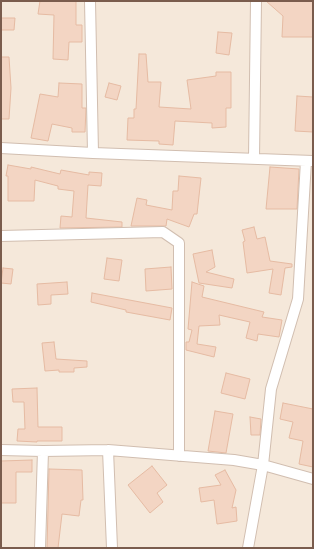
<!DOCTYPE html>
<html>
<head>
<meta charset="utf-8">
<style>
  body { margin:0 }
  #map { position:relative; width:314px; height:549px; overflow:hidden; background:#fdf6ec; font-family:Raleway,sans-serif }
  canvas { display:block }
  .frame { position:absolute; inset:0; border:2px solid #7a5c4d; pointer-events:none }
</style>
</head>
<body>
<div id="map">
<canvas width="314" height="549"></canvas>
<div class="frame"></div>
</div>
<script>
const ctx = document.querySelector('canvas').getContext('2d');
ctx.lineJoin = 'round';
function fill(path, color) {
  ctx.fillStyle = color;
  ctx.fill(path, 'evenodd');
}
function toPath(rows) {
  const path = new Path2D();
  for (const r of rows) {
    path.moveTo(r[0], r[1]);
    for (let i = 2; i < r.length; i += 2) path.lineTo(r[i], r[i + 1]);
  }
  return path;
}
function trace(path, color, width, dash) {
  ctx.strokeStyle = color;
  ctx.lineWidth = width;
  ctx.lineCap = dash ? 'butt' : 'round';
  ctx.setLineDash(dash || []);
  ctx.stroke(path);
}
fill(toPath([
  [1,1,313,1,313,548,1,548]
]), '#f5e8da');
const building = toPath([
  [40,1,76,1,76,25,82,25,82,42,69,42,68,60,53,59,54,15,38,14,40,1],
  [266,1,313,1,313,37,282,37,283,16,266,1],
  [1,18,15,18,14,30,1,30,1,18],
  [218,32,232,33,229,55,216,53,218,32],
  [139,54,146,54,148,82,161,82,159,107,191,109,187,80,216,76,216,72,231,72,231,108,226,108,226,127,212,128,212,123,175,121,173,145,159,144,159,141,127,140,128,118,134,118,134,109,136,109,139,54],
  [1,57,9,57,11,88,9,119,1,119,1,57],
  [59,83,82,84,82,108,86,108,85,132,72,132,72,128,52,124,48,141,31,138,40,94,58,97,59,83],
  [109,83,121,86,117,100,105,97,109,83],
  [297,96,313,97,313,132,295,131,297,96],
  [8,165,31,169,31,167,60,174,61,170,89,175,89,172,102,173,101,186,88,185,86,218,122,222,122,227,60,228,61,216,72,217,74,191,58,189,58,186,35,180,34,201,8,201,8,176,6,176,8,165],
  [270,167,299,169,297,209,266,209,270,167],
  [179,176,201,178,197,214,194,214,189,227,167,219,166,226,131,226,137,198,147,200,146,205,172,210,173,191,178,191,179,176],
  [254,227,257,239,265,237,270,261,292,264,292,267,285,268,281,295,269,293,273,269,247,273,243,242,245,241,242,230,254,227],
  [212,250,215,267,206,272,234,279,232,288,199,283,193,254,212,250],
  [107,258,122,260,119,281,104,279,107,258],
  [171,267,172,289,146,291,145,269,171,267],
  [3,268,13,269,11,284,1,283,3,268],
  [67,282,68,294,51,295,51,304,38,305,37,284,67,282],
  [192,282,204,286,202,297,264,312,262,317,282,320,279,337,258,334,257,341,246,338,250,322,219,315,220,325,199,326,197,344,216,347,214,357,186,350,186,342,189,342,192,330,188,329,192,282],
  [92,293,172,308,170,320,126,312,126,310,91,302,92,293],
  [54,342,56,359,87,361,87,367,74,368,74,372,59,372,59,370,45,371,42,343,54,342],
  [226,373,250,379,245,399,221,393,226,373],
  [37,388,38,427,62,427,62,441,37,441,37,442,17,441,18,429,25,429,24,402,13,402,12,389,37,388],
  [283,403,313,409,313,467,299,464,303,441,289,438,293,422,280,419,283,403],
  [215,411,233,414,226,453,208,451,215,411],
  [250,417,261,419,260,435,251,435,250,417],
  [32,460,32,472,16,472,16,503,1,503,1,461,32,460],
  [152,466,167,485,157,493,163,502,150,513,128,485,152,466],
  [49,469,82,470,83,500,81,500,79,516,62,514,58,548,47,548,49,469],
  [225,470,236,490,232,508,236,507,237,521,217,524,214,500,201,502,199,488,221,485,215,475,225,470]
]);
fill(building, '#f3d5c3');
trace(building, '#e6bba3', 1);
const street = toPath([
  [90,1,93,153],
  [1,148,93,153,313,161],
  [254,159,256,1],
  [1,236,163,232,179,243,179,456],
  [1,450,43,451,108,450,234,460,263,465,313,479],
  [108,450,112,548],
  [40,548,43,451],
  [248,548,263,465,271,389,298,299,306,161]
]);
trace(street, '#d1beb0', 12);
trace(street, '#fff', 10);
</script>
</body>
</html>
